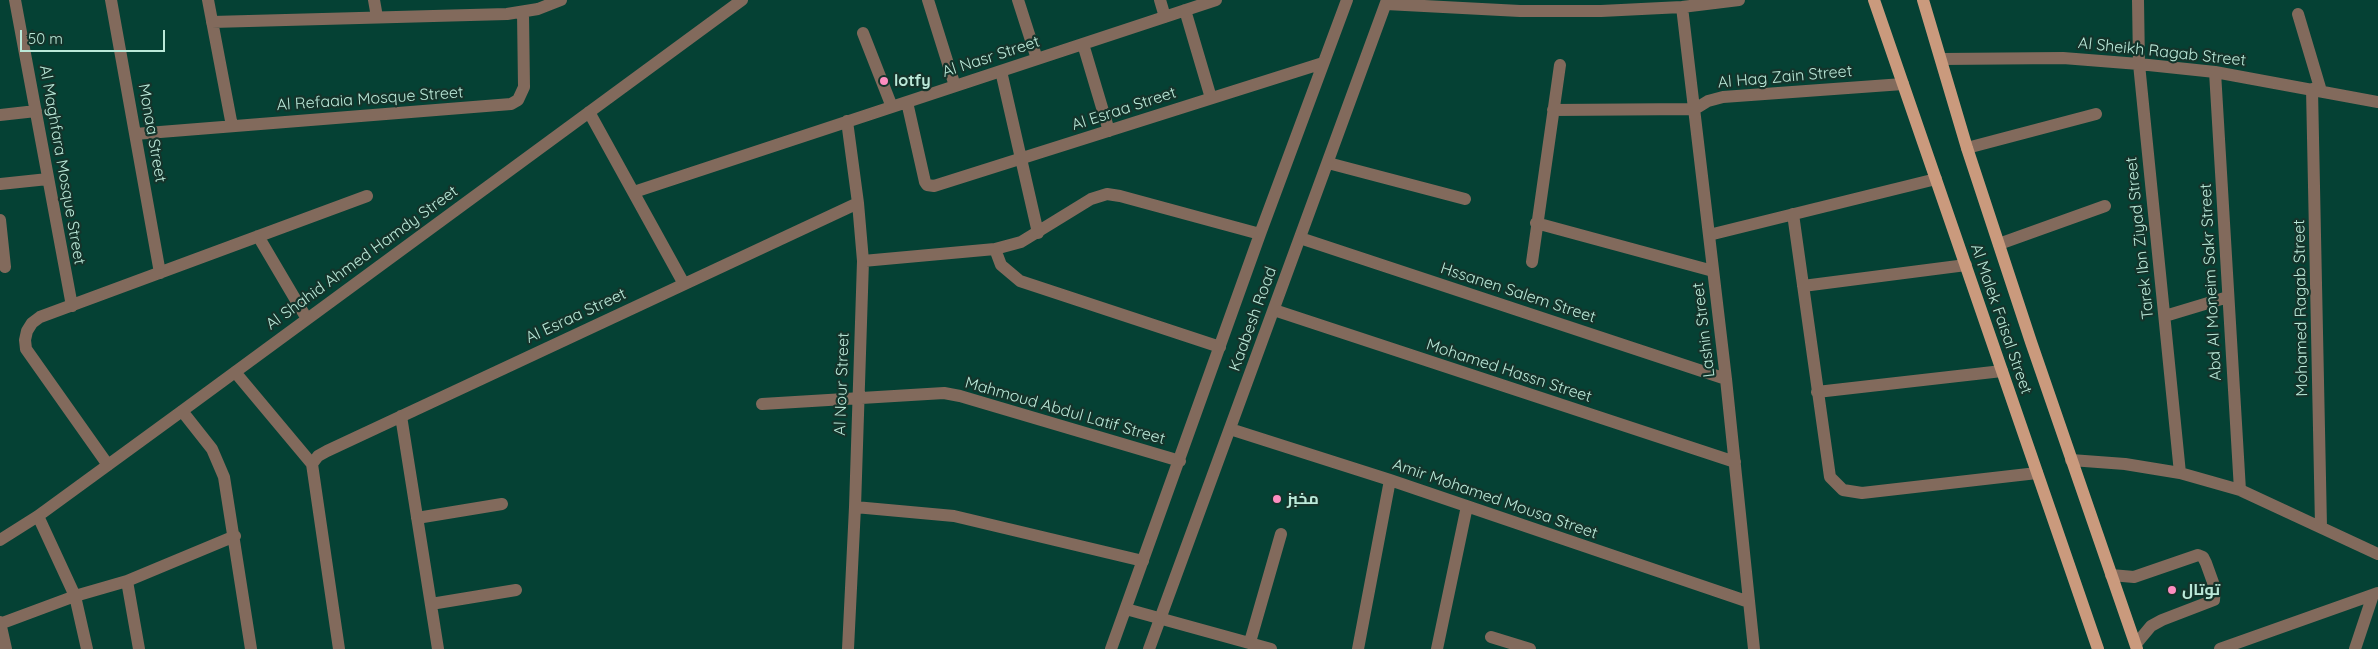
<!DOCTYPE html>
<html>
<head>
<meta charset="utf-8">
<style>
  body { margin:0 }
  #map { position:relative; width:2378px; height:649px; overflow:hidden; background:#054134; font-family:Quicksand,sans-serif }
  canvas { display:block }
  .scale { position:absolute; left:20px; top:30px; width:145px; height:22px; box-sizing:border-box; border:2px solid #bbe9d9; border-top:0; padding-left:6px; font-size:15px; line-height:18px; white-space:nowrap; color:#bbe9d9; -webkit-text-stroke:4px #14342b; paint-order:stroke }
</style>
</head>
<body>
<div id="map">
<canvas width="2378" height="649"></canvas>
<div class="scale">50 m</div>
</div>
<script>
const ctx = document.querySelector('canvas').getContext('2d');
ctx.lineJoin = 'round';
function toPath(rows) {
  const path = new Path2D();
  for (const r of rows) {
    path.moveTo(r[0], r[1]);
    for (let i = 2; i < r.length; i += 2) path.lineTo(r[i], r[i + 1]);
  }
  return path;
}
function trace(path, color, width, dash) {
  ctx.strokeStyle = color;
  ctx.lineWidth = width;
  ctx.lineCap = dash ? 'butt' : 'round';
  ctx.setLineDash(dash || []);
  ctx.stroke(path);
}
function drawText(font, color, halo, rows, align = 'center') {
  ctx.font = font + ' Quicksand,Cairo,sans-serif';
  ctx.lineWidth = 4.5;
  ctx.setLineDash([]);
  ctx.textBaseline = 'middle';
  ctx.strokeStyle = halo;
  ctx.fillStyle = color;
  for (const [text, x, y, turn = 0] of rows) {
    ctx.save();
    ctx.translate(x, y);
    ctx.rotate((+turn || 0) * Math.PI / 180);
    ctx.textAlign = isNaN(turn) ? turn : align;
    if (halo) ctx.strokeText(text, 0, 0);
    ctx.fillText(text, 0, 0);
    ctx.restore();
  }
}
trace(toPath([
  [15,0,72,306],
  [111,0,160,273],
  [208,0,232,126],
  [374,0,377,17],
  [928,0,955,86],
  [1018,0,1037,59],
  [1160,0,1165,17],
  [2138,0,2139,64,2180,473],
  [1386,4,1520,11,1601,11,1682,7,1739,0],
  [1682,7,1726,379,1754,649],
  [1185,10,1211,98],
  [2298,14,2321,91],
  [212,22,507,14,538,9,561,0],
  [863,33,892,107],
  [1083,44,1109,131],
  [1941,59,2063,58,2139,64,2215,72,2378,102],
  [1001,71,1038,233],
  [2215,72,2240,490],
  [2312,89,2321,526],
  [907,102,925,182,927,185,934,186,1323,63],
  [1553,110,1695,109,1708,101,1723,97,1903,84],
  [589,112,684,284],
  [0,115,36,111],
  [847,121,858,203,863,261,855,507,848,649],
  [135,134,511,104,518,100,524,87,523,13],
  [1967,148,2096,114],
  [1328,163,1465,199],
  [0,184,48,179],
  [634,192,1216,0],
  [1793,214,1830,477,1843,490,1862,493,2037,473],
  [0,220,5,267],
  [1536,223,1713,271],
  [1709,235,1936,179],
  [258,236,307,319],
  [1300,238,1726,379],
  [1999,244,2105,206],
  [995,249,1001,265,1020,281,1220,347],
  [863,261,995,249,1021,242,1091,199,1107,194,1120,196,1260,234],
  [1532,262,1560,65],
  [1803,286,1966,265],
  [1274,310,1735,462],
  [2165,316,2228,297],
  [235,372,312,464],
  [1817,392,2002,371],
  [762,404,944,393,960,396,1180,461],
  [182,411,212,449,224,477,251,649],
  [401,416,438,649],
  [1230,429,1390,480,1749,602],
  [2071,460,2125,464,2180,473,2240,490,2378,554],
  [312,464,318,456,327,451,858,203],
  [312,464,339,649],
  [108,465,26,349,25,340,27,331,32,323,40,317,367,196],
  [855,507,954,516,1143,561],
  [38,516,75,596,87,649],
  [417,518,502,504],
  [0,540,38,516,182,411,742,0],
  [2111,575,2134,577,2198,555,2203,557,2206,563,2215,588,2214,600,2162,620,2151,626,2136,644],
  [127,581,139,649],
  [431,604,516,590],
  [1126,609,1271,649],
  [0,622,6,649],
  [0,624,75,596,127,581,235,536],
  [1491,637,1530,649],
  [1250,642,1281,534],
  [1111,649,1260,234,1347,0],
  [1149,649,1387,0],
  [1358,649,1390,480],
  [1437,649,1467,506],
  [2220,649,2378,593],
  [2355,649,2373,595]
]), '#826a5c', 12);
trace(toPath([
  [1874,0,2098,649],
  [1923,0,1967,148,2031,342,2137,649]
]), '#ca9a7d', 12);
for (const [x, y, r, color] of [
  [884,81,5,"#fd8ec0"],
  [1277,499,5,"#fd8ec0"],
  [2172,590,5,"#fd8ec0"]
]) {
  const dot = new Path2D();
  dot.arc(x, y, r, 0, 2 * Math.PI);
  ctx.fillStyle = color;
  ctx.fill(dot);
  trace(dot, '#14342b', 2);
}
drawText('16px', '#bbe9d9', '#14342b', [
  ["Al Sheikh Ragab Street",2162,52,6],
  ["Al Nasr Street",991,57,-18],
  ["Al Hag Zain Street",1785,77,-5],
  ["Al Refaaia Mosque Street",370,99,-4],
  ["Al Esraa Street",1124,109,-18],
  ["Monaa Street",152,133,80],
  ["Al Maghfara Mosque Street",62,165,80],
  ["Tarek Ibn Ziyad Street",2140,238,-96],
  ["Al Shahid Ahmed Hamdy Street",362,258,-36],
  ["Abd Al Moneim Sakr Street",2211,282,-93],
  ["Hssanen Salem Street",1518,293,18],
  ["Mohamed Ragab Street",2301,308,-91],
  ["Al Esraa Street",576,316,-25],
  ["Kaabesh Road",1253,319,-70],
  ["Al Malek Faisal Street",2001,319,71],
  ["Lashin Street",1704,330,-97],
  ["Mohamed Hassn Street",1509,371,18],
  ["Al Nour Street",842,384,-88],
  ["Mahmoud Abdul Latif Street",1065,411,16],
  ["Amir Mohamed Mousa Street",1495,499,19]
]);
drawText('bold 16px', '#bbe9d9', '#14342b', [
  ["lotfy",894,81],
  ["مخبز",1287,499],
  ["توتال",2182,590]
], 'left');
</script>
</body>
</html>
